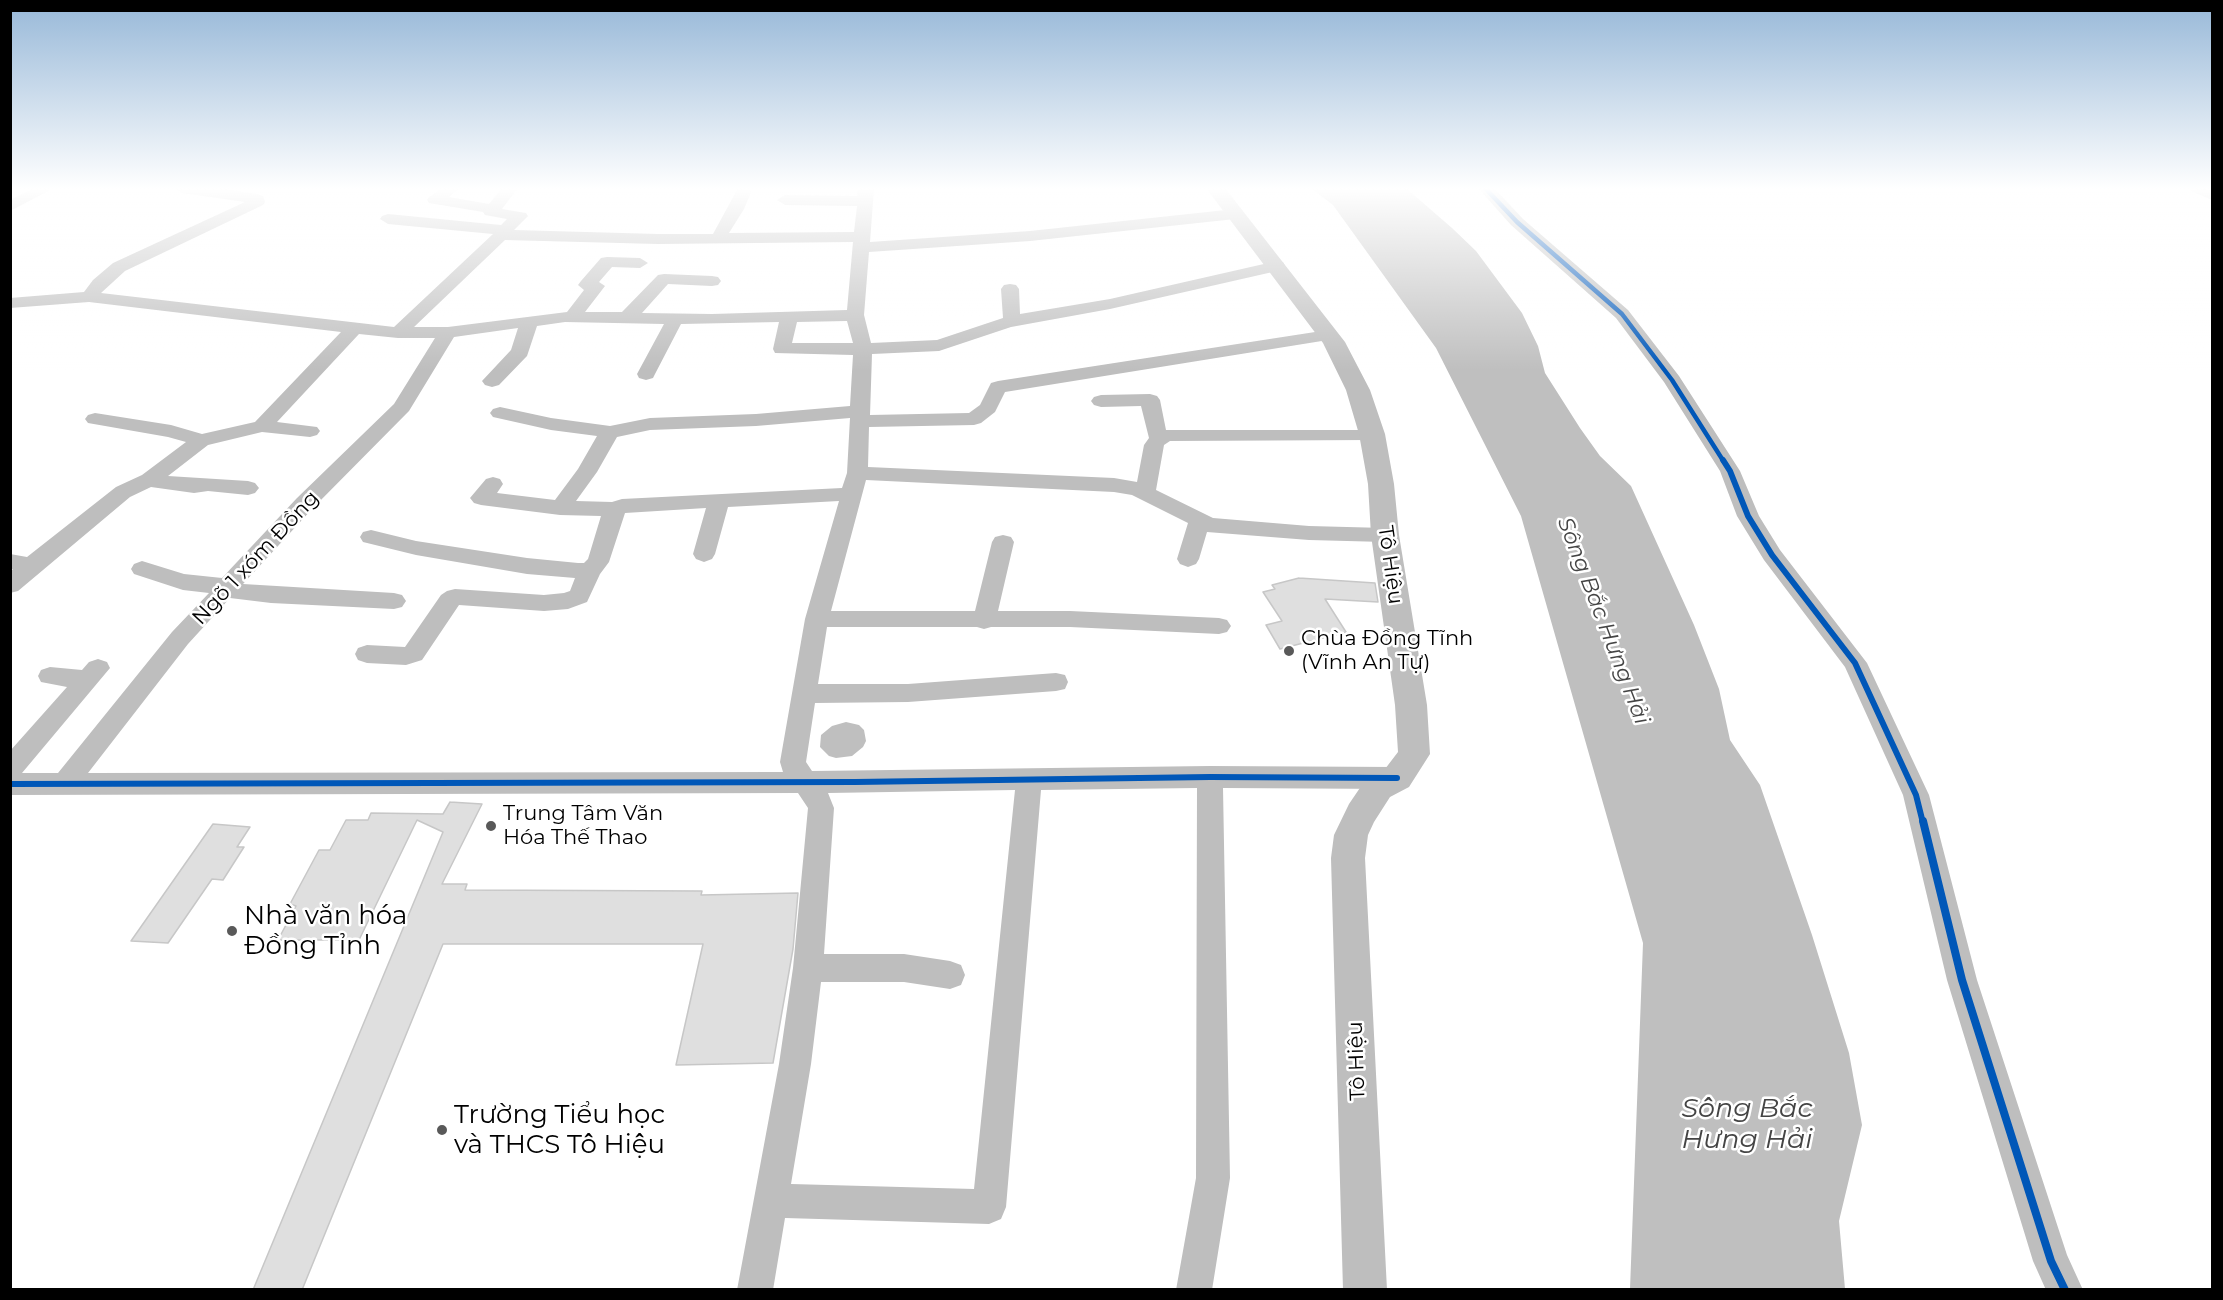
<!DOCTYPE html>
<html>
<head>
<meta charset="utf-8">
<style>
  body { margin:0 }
  #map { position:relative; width:2223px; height:1300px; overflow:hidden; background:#fff; font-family:Montserrat,sans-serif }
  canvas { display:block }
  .frame { position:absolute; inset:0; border:12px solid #000; pointer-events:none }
</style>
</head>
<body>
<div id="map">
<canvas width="2223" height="1300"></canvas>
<div class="frame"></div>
</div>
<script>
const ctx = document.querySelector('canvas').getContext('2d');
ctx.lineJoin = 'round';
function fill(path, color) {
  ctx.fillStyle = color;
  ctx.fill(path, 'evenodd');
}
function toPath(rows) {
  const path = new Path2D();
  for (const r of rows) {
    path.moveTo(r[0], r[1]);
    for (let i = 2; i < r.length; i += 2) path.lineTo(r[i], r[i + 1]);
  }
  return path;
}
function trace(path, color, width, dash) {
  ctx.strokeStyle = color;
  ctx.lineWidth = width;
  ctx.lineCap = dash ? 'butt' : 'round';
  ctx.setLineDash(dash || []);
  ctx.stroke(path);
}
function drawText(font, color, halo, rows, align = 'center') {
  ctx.font = font + ' Montserrat,sans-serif';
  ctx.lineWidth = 5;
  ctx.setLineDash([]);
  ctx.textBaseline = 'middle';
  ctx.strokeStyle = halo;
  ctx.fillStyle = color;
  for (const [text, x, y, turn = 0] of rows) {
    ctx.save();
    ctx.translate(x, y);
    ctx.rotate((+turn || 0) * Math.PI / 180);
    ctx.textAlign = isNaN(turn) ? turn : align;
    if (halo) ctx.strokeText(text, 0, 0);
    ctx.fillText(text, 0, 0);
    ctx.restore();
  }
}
fill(toPath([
  [1312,189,1407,189,1452,228,1476,251,1522,313,1538,346,1545,373,1580,428,1600,456,1631,486,1694,625,1719,689,1730,740,1760,785,1812,935,1849,1053,1862,1125,1839,1221,1845,1289,1630,1289,1643,943,1521,516,1436,348,1333,205],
  [846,722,859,725,864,730,866,741,863,747,852,756,836,758,829,756,820,747,821,735,832,726]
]), '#bfbfbf');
const building = toPath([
  [1299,578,1375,583,1378,602,1325,599,1346,632,1280,649,1266,625,1282,621,1263,592,1275,589,1272,585,1299,578],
  [450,802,482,804,442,884,467,884,465,890,702,891,701,895,798,893,793,949,773,1063,676,1065,703,944,443,944,302,1290,253,1290,443,832,417,820,359,940,278,940,296,906,290,904,319,850,330,850,346,820,368,820,371,813,443,814,450,802],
  [213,824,250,827,237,847,244,847,223,880,212,879,168,943,131,941,213,824]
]);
fill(building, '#dfdfdf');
trace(building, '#c7c7c7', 1.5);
fill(toPath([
  [34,188,54,188,10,211,10,200,34,188],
  [175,188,217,188,257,194,263,196,265,202,263,205,125,271,101,293,394,327,493,234,388,224,380,219,382,216,388,214,501,225,507,219,485,215,483,212,429,203,427,200,429,197,442,188,460,188,449,197,489,204,502,188,518,188,502,209,526,213,528,216,514,230,658,234,713,234,738,188,748,189,751,192,744,209,729,233,854,232,857,206,785,205,777,200,785,195,857,196,858,188,874,188,870,242,1030,231,1235,209,1241,211,1243,214,1241,217,1235,219,1030,241,869,252,864,315,871,343,937,340,1003,318,1001,289,1004,285,1010,284,1016,285,1019,289,1020,314,1110,299,1277,261,1283,262,1285,266,1283,270,1277,271,1110,309,1011,327,939,351,872,354,870,415,969,413,980,405,991,383,998,381,1328,330,1334,331,1337,335,1334,339,1328,340,1005,392,995,412,981,423,974,425,869,427,868,467,1114,478,1137,482,1144,445,1149,438,1141,406,1101,407,1094,405,1091,401,1094,397,1101,395,1150,394,1157,396,1160,400,1166,430,1379,430,1382,434,1379,438,1372,440,1170,441,1164,445,1156,490,1213,518,1309,526,1385,528,1393,530,1396,535,1393,540,1385,542,1309,540,1207,532,1199,559,1196,564,1188,567,1180,564,1177,559,1188,523,1132,495,1114,492,866,480,831,611,975,611,992,542,995,537,1003,535,1011,537,1014,542,998,611,1070,611,1219,618,1227,620,1231,626,1227,632,1219,634,1070,627,991,627,984,629,977,627,827,627,818,684,908,684,1056,673,1065,675,1068,682,1065,689,1056,691,908,702,815,703,806,762,812,771,1210,766,1397,767,1406,771,1410,778,1406,785,1397,789,1223,788,1230,1178,1212,1290,1176,1290,1196,1178,1197,788,1041,790,1006,1207,1001,1219,989,1224,785,1218,773,1290,737,1290,779,1064,793,968,808,808,798,793,10,795,10,751,67,687,41,682,38,676,41,670,50,667,82,670,89,662,98,659,107,662,110,668,22,773,58,773,172,632,209,593,183,590,134,574,131,569,134,564,142,561,184,574,222,578,297,498,394,404,435,338,398,338,359,334,277,422,317,427,320,431,317,435,310,437,262,432,208,445,168,476,248,481,255,483,259,488,255,493,248,495,208,491,194,493,151,487,130,497,18,591,10,593,10,572,13,569,10,569,10,554,27,557,116,487,142,475,186,442,168,437,88,423,85,419,88,415,95,413,171,425,202,434,255,422,341,332,89,302,10,308,10,298,84,292,93,280,113,263,245,202,182,193,175,188],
  [505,240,658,244,853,242,847,310,712,314,642,313,668,284,712,286,718,285,721,281,718,277,712,276,664,274,658,275,622,312,585,312,605,286,599,282,612,267,640,268,648,263,640,258,607,257,601,258,581,281,578,285,584,290,567,312,448,327,414,327,505,240],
  [847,321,853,343,792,343,797,322,847,321],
  [565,322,664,324,637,374,639,378,646,380,653,378,655,374,681,324,779,322,773,349,775,353,853,355,850,406,756,414,650,418,610,426,551,418,500,407,493,409,490,413,493,417,551,430,597,436,578,469,555,500,497,493,503,484,500,479,493,477,486,479,470,498,474,503,481,505,560,515,601,516,588,559,584,563,578,563,527,558,416,541,371,530,363,532,360,537,363,542,416,555,527,574,575,578,570,591,564,593,544,595,455,589,447,591,441,595,405,647,367,645,358,648,355,654,358,660,367,663,406,665,422,660,459,605,544,611,568,609,587,602,600,574,609,562,625,513,706,508,693,554,696,559,704,562,712,559,715,554,728,507,839,501,805,619,780,762,783,772,88,773,188,644,230,598,271,603,394,609,402,607,406,601,402,595,394,593,243,584,313,508,409,411,454,337,518,328,511,350,482,381,485,385,492,387,499,385,527,356,537,326,565,322],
  [850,418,847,473,842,488,622,499,612,502,576,501,597,472,617,437,650,430,756,426,850,418],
  [1015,790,974,1189,791,1184,811,1064,821,982,904,982,950,989,961,985,965,975,961,965,950,961,904,954,824,954,834,808,828,793,1015,790],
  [1478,188,1494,188,1523,219,1628,310,1679,376,1740,471,1759,516,1780,550,1867,663,1929,795,1977,980,2067,1255,2083,1290,2046,1290,2033,1261,1947,980,1903,795,1845,667,1764,560,1737,516,1720,471,1664,382,1616,318,1511,225,1478,188],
  [2189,188,2212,190,2212,200,2191,191,2189,188]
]), '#bebebe');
fill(toPath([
  [1206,188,1225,188,1345,342,1370,390,1385,434,1394,484,1399,535,1427,705,1430,754,1409,787,1390,797,1374,822,1368,835,1365,858,1387,1290,1343,1290,1331,858,1334,835,1349,804,1366,779,1385,769,1398,752,1395,705,1371,535,1368,484,1359,434,1346,390,1323,343,1206,188]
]), '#bebebe');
trace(toPath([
  [1485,188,1517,222,1622,314,1672,380,1724,462]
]), '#0057b8', 4.5);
trace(toPath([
  [1723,460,1730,471,1748,516,1772,555,1855,663,1916,795,1923,823],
  [10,784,855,782,1210,777,1397,778]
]), '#0057b8', 6);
trace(toPath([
  [1923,821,1962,980,2051,1261,2065,1290]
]), '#0057b8', 8);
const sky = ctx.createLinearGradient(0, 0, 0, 370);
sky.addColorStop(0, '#97b8d8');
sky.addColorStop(0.51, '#fff');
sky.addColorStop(1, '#ffffff00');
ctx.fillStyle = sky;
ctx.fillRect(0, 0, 2223, 370);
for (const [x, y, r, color] of [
  [1289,651,6,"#595959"],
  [491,826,6,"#595959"],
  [232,931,6,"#595959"],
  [442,1130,6,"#595959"]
]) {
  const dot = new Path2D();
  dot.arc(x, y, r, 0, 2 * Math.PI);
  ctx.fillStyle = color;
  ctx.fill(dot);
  trace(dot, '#fff', 2);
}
drawText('21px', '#000', '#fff', [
  ["Ngõ 1 xóm Đồng",256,558,-47],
  ["Tô Hiệu",1390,565,82],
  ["Tô Hiệu",1357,1061,-92]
]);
drawText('21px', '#000', '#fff', [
  ["Chùa Đồng Tĩnh",1301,639],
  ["(Vĩnh An Tự)",1301,663],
  ["Trung Tâm Văn",503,814],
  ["Hóa Thế Thao",503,838]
], 'left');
drawText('italic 22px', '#444', '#fff', [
  ["Sông Bắc Hưng Hải",1603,621,69]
]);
drawText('26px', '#000', '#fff', [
  ["Nhà văn hóa",244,916],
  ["Đồng Tỉnh",244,946],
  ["Trường Tiểu học",454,1115],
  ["và THCS Tô Hiệu",454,1145]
], 'left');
drawText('italic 27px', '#444', '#fff', [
  ["Sông Bắc",1747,1109],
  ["Hưng Hải",1747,1140]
]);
</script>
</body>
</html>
